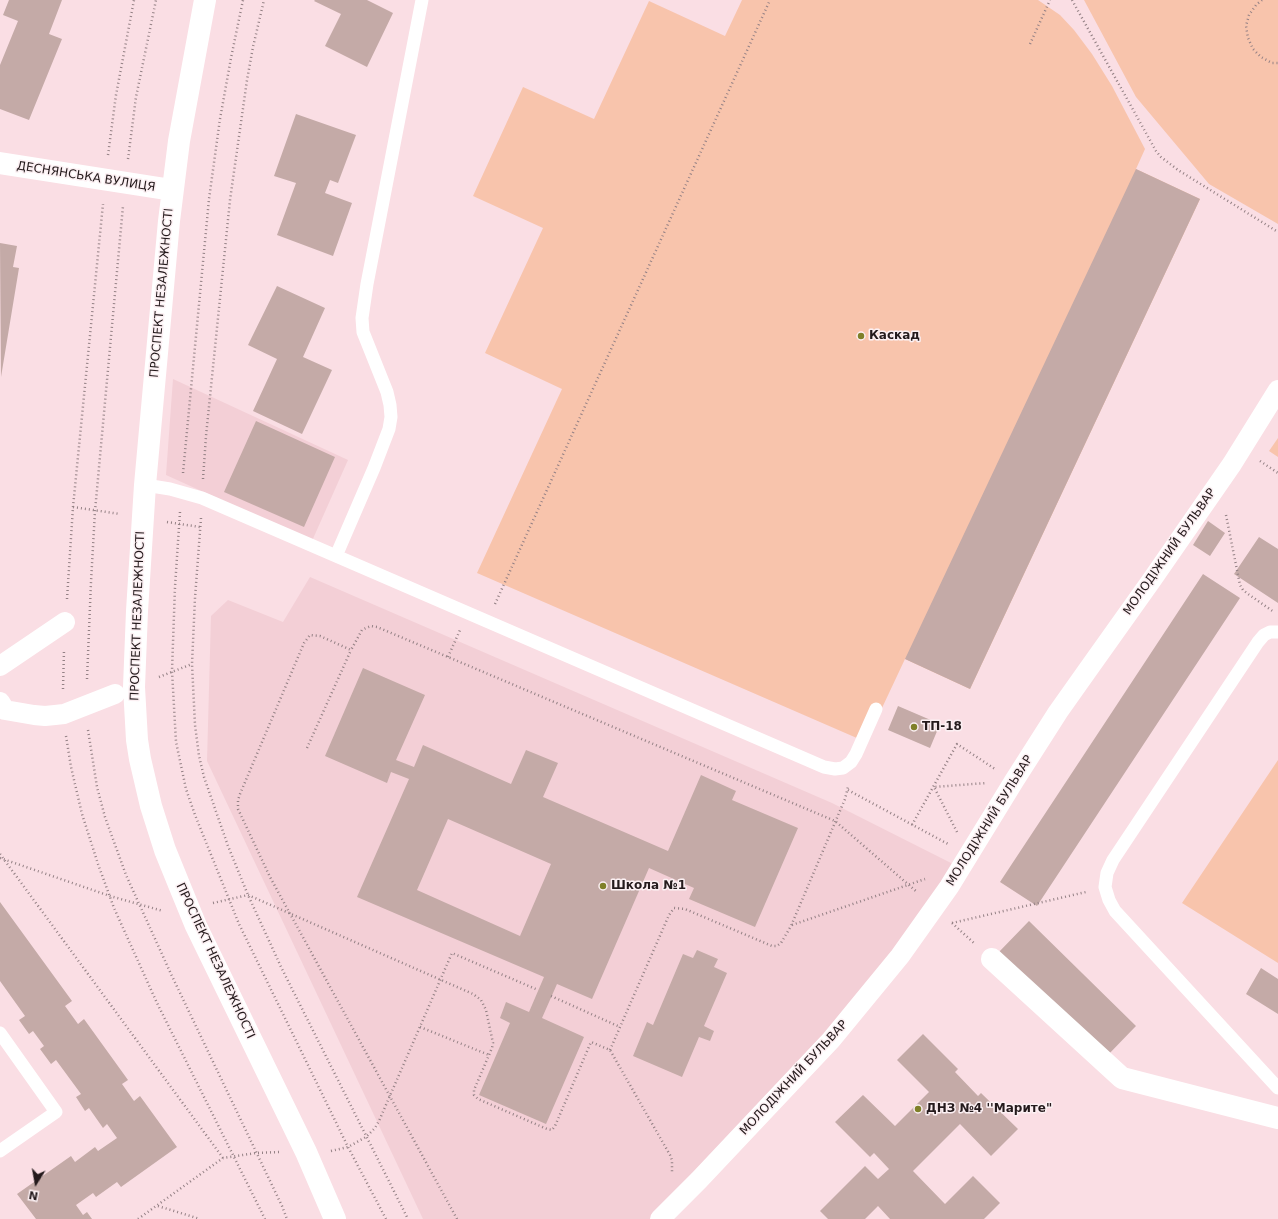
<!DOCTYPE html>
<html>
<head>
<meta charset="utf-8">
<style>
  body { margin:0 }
  #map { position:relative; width:1278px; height:1219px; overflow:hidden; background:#fadee4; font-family:"DejaVu Sans",sans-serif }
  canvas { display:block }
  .north { position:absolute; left:16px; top:1163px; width:40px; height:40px; -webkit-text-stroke:3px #fcf0f3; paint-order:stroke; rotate:191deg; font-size:11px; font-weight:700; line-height:16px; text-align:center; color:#241a1c }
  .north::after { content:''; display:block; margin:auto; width:14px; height:18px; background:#241a1c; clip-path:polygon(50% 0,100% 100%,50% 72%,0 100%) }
</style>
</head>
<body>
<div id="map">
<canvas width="1278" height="1219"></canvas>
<div class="north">N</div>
</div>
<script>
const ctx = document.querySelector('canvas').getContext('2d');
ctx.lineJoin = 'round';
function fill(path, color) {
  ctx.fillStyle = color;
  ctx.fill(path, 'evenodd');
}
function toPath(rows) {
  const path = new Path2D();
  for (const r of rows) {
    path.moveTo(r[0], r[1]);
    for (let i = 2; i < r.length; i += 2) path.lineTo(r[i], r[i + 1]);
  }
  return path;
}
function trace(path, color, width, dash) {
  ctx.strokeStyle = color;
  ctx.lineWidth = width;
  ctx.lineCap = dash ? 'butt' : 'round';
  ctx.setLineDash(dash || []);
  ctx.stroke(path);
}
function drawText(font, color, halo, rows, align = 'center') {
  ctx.font = font + ' "DejaVu Sans",sans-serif';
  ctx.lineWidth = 3;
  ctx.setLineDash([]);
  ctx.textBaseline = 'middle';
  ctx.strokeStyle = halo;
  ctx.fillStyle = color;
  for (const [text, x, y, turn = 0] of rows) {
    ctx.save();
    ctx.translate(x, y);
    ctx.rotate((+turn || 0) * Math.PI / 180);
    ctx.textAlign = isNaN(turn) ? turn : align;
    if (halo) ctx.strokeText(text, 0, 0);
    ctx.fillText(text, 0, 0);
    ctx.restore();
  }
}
fill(toPath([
  [173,379,348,460,312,541,166,475],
  [310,577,832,803,953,864,928,908,828,1035,652,1219,423,1219,207,761,211,616,228,600,283,622]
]), '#f3cfd6');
fill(toPath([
  [742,0,1038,0,1060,15,1074,30,1092,54,1112,86,1145,149,1136,169,1200,199,970,689,905,659,866,742,477,573,562,389,485,353,543,228,473,196,523,87,594,119,649,1,725,36],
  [1084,0,1278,0,1278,224,1209,184,1136,97],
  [1278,438,1278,457,1269,451],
  [1278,760,1278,963,1182,903]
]), '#f8c4ac');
fill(toPath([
  [9,0,62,0,49,34,62,39,29,120,0,109,0,65,18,21,3,15],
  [315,0,367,0,393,13,367,67,325,46,341,14,314,1],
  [296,114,356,135,338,183,330,180,325,193,352,203,333,256,277,235,296,183,274,176],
  [1136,169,1200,199,970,689,905,659],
  [0,243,17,246,13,267,19,268,1,377],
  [277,286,325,308,303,357,332,370,302,434,253,411,277,359,248,345],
  [256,421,335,457,304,527,224,492],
  [1208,521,1225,533,1210,556,1193,545],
  [1259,537,1278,549,1278,603,1234,574],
  [1203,574,1240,598,1037,906,1000,882],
  [363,668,425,695,396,760,414,767,423,745,511,784,526,750,558,763,543,797,668,851,701,775,736,791,732,800,798,828,755,927,689,899,694,888,649,868,592,999,557,984,542,1018,584,1037,546,1124,479,1095,510,1023,500,1018,506,1002,529,1012,544,977,357,897,409,779,391,772,387,783,325,756],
  [448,819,551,864,520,936,417,890],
  [898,706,940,724,930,748,888,730],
  [0,902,72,1001,65,1006,78,1024,84,1019,128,1080,122,1084,134,1101,140,1096,177,1147,121,1187,117,1182,96,1197,93,1193,76,1205,83,1215,87,1212,92,1219,36,1219,17,1194,71,1156,75,1162,95,1147,98,1151,117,1138,107,1124,103,1128,89,1108,85,1111,76,1097,81,1094,56,1060,51,1064,40,1049,44,1046,33,1031,29,1034,19,1020,25,1016,0,981],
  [1029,921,1136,1026,1105,1058,997,954],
  [697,950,718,959,714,967,727,973,704,1026,714,1031,710,1041,699,1037,682,1077,633,1056,647,1022,653,1025,683,954,693,958],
  [1261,968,1278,979,1278,1014,1246,994],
  [923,1034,958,1069,955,1072,978,1096,981,1093,1018,1129,991,1156,960,1124,913,1171,945,1204,973,1176,1000,1203,984,1219,890,1219,878,1206,865,1219,828,1219,820,1211,865,1166,878,1179,889,1169,874,1153,870,1157,835,1122,863,1095,895,1126,929,1092,897,1060]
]), '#c4aaa7');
trace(toPath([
  [1072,0,1156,151,1161,157,1178,170,1278,232],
  [1262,0,1256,5,1249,15,1246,26,1248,38,1253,49,1261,57,1272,63,1278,63],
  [1030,44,1050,0],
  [108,155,116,95,134,0],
  [128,159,136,97,156,0],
  [1260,461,1278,473],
  [183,473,209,199,220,119,231,58,243,0],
  [203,479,206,436,230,200,247,80,253,47,264,0],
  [73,507,120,514],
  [180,512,175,587,172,671,176,742,186,789,195,815,239,924,348,1147,386,1219],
  [1226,515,1240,585,1243,590,1248,594,1274,612],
  [201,518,195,598,192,664,195,725,199,756,204,777,228,846,248,895,282,969,408,1219],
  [167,522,200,527],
  [67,599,73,507,103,204],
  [495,604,770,0],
  [448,657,460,630],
  [159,677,192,664],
  [87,679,91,582,95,511,123,206],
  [63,689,64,650],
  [88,730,97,787,105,817,126,875,171,974,282,1206,287,1219],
  [66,736,71,767,82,814,98,864,114,908,157,1003,265,1219],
  [307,748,351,650],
  [848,790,948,844],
  [912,825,957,744,995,769],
  [957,832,934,787,986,783],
  [0,854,223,1158],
  [0,858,110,896,163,911],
  [213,903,248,895,473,994,481,1000,486,1010,493,1043,492,1048,474,1090,474,1095,478,1099,547,1129,552,1130,555,1126,591,1042,610,1050,670,1155,672,1160,672,1173],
  [952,923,975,944],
  [952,923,1086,892],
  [792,925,925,879],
  [551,996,620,1027],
  [420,1027,489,1055],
  [610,1050,669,915,674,908,685,909,772,946,777,946,781,943,791,926,845,799,848,787],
  [331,1151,348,1147,366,1137,375,1128,379,1121,452,953,538,990],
  [158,1206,200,1219],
  [138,1219,223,1158,256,1153,279,1152],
  [457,1219,270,877,238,809,238,800,240,794,304,643,310,635,320,636,351,650,362,630,366,628,371,626,377,627,448,657,835,821,917,892]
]), '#948185', 2.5, [1, 3]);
trace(toPath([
  [145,485,170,489,202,498,824,767,835,769,843,768,851,762,856,754,876,709],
  [336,556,374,468,389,429,391,417,390,405,387,392,363,332,362,318,367,284,422,0],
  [1278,632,1270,632,1264,635,1258,642,1113,860,1107,873,1105,887,1109,900,1115,911,1278,1088],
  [0,1033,56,1112,0,1151]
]), '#fff', 13);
trace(toPath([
  [0,666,65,622],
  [0,702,5,710,34,715,45,716,55,715,64,714,115,694],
  [660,1219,699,1180,831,1040,900,956,949,887,1014,781,1058,712,1087,671,1151,581,1232,464,1278,390]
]), '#fff', 20);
trace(toPath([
  [992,959,1122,1078,1278,1118]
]), '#fff', 22);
trace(toPath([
  [205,0,179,141,169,221,145,485,137,611,134,687,137,740,140,759,151,806,165,850,178,882,196,926,306,1152,335,1219],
  [0,163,172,190]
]), '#fff', 22);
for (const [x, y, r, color] of [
  [861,336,4,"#7f8029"],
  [914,727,4,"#7f8029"],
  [603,886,4,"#7f8029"],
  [918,1109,4,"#7f8029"]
]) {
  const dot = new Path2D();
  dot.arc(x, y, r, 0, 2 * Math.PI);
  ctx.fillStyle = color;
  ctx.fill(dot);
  trace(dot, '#fcf0f3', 1.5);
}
drawText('12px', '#241a1c', '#fcf0f3', [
  ["ДЕСНЯНСЬКА ВУЛИЦЯ",86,177,9],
  ["ПРОСПЕКТ НЕЗАЛЕЖНОСТІ",162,293,-85],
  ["МОЛОДІЖНИЙ БУЛЬВАР",1170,552,-55],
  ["ПРОСПЕКТ НЕЗАЛЕЖНОСТІ",138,616,-88],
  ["МОЛОДІЖНИЙ БУЛЬВАР",990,821,-58],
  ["ПРОСПЕКТ НЕЗАЛЕЖНОСТІ",215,961,65],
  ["МОЛОДІЖНИЙ БУЛЬВАР",794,1078,-47]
]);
drawText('bold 12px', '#241a1c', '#fcf0f3', [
  ["Каскад",869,336],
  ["ТП-18",922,727],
  ["Школа №1",611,886],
  ["ДНЗ №4 ''Марите\"",926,1109]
], 'left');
</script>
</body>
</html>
